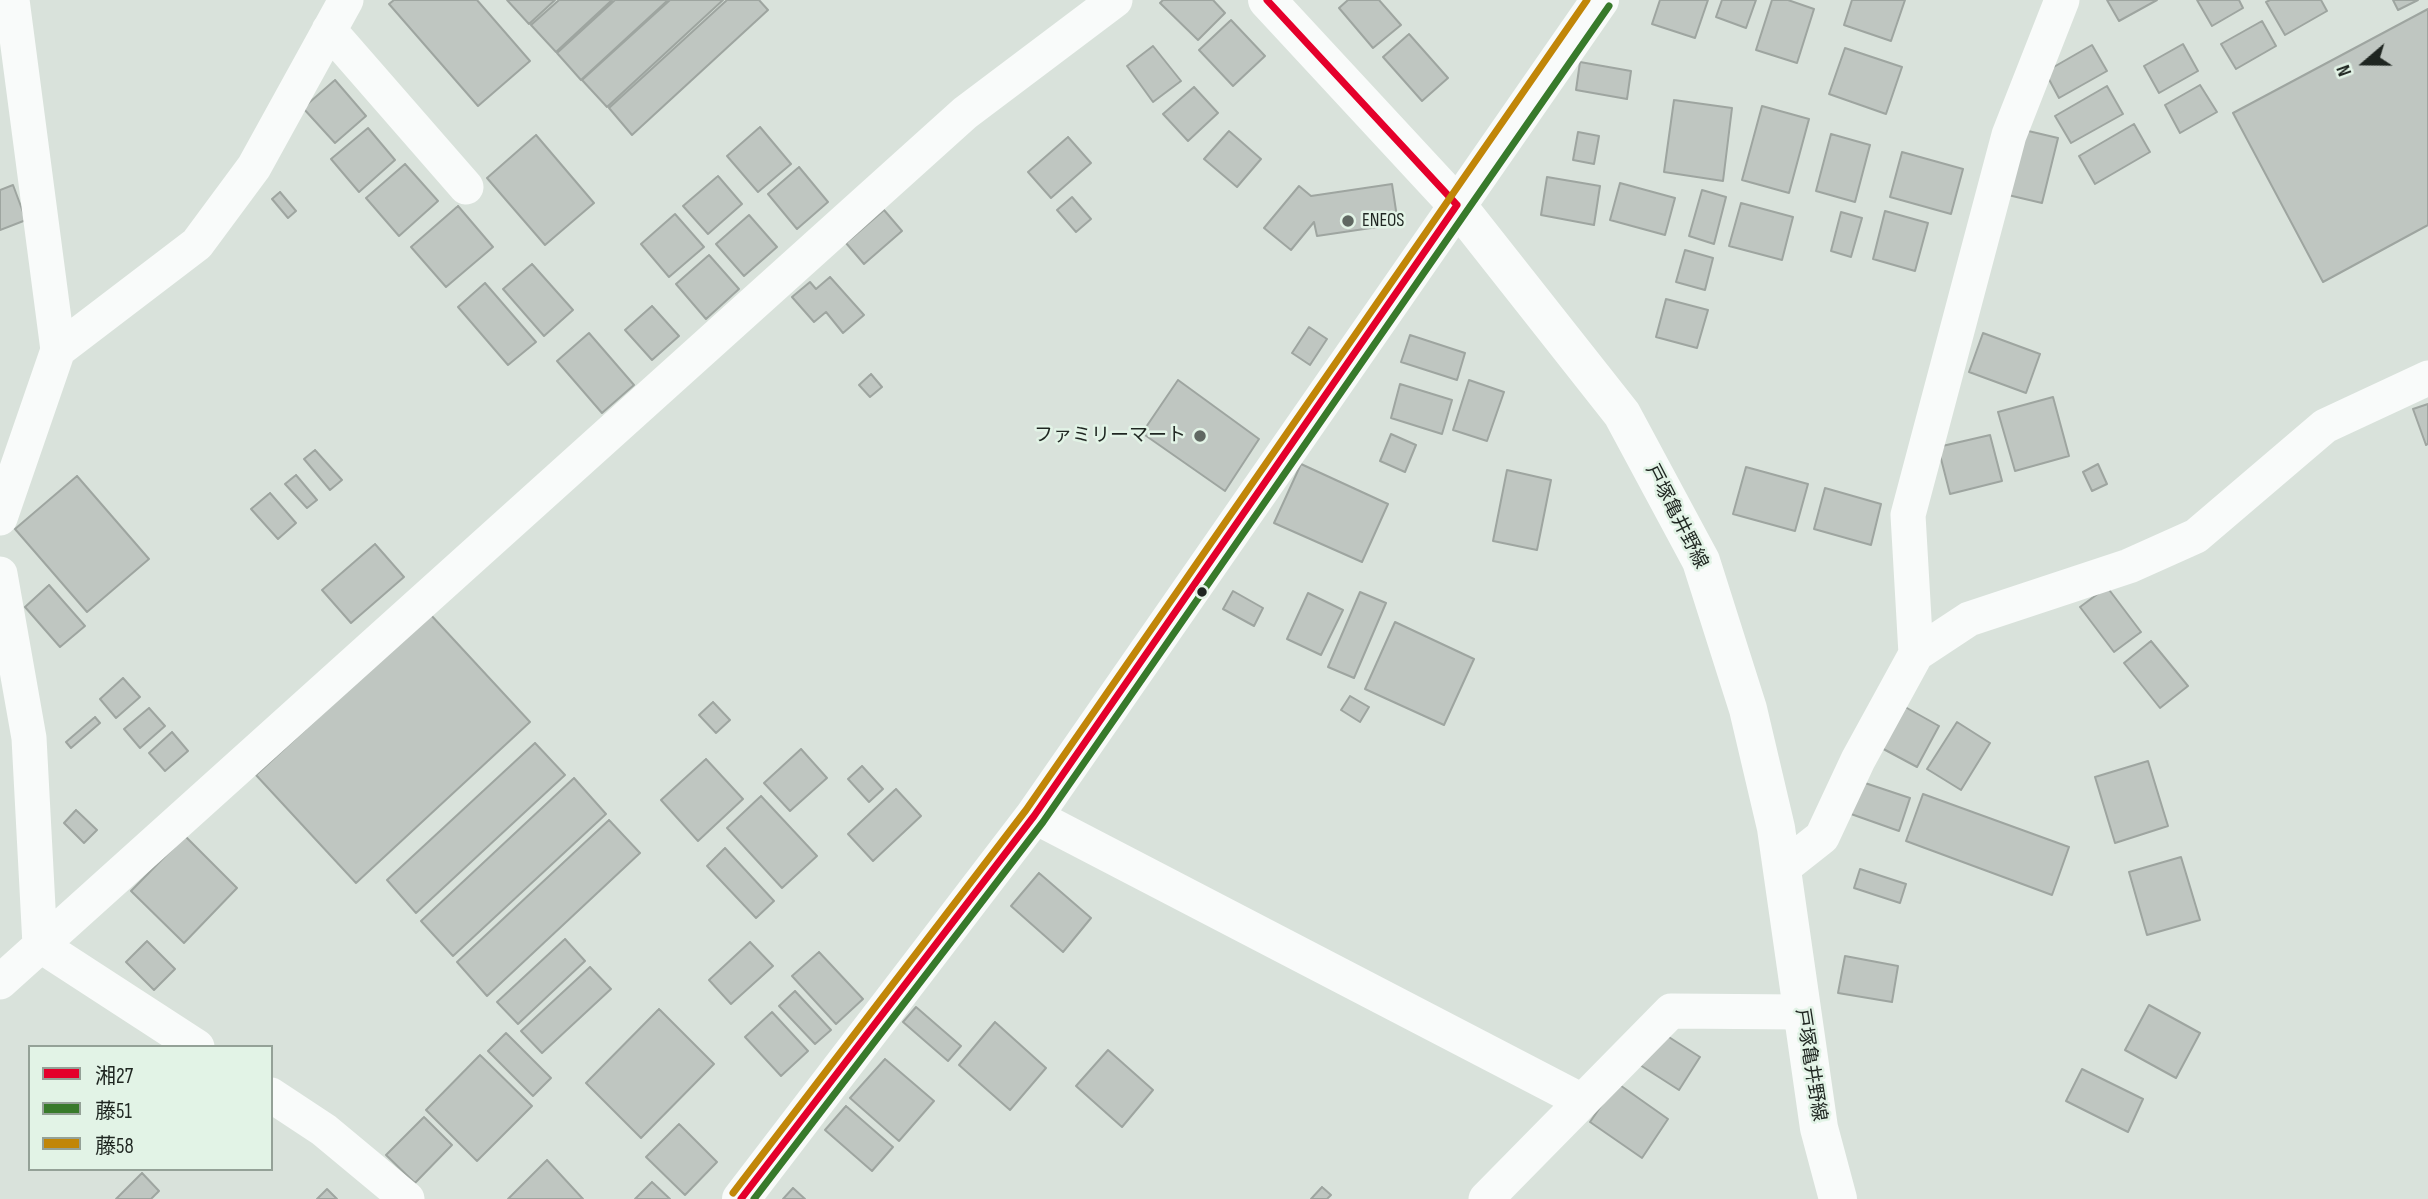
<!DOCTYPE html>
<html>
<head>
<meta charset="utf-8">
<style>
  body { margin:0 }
  #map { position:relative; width:2428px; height:1199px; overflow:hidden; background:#d9e2db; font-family:"Sofia Sans Condensed","Noto Sans JP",sans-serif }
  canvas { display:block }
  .legend { position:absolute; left:28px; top:1045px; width:245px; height:126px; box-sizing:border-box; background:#e2f3e6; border:2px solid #94a197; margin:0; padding:9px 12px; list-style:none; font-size:21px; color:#1f2621 }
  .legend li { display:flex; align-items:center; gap:14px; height:35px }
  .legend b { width:35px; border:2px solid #94a197 }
  .north { position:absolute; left:2330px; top:28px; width:70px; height:70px; -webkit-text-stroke:5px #e2f3e6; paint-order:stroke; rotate:250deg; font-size:19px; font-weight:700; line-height:28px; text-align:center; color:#1f2621 }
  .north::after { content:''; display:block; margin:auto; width:24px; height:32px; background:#1f2621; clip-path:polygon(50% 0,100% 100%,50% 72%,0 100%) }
</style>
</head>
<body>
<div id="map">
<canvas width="2428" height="1199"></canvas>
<ul class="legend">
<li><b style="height:9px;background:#e4002b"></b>湘27</li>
<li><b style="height:9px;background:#387a2b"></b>藤51</li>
<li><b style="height:9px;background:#c18608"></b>藤58</li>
</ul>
<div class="north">N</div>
</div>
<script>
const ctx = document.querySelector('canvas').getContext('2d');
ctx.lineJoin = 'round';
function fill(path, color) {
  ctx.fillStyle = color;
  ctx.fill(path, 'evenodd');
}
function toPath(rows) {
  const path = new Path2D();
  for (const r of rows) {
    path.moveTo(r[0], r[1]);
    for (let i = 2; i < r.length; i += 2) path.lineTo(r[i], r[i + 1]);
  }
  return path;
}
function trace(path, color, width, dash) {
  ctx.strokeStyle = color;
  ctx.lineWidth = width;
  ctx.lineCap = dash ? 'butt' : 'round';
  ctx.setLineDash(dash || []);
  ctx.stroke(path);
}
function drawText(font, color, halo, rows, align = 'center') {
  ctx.font = font + ' "Sofia Sans Condensed","Noto Sans JP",sans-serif';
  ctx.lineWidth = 5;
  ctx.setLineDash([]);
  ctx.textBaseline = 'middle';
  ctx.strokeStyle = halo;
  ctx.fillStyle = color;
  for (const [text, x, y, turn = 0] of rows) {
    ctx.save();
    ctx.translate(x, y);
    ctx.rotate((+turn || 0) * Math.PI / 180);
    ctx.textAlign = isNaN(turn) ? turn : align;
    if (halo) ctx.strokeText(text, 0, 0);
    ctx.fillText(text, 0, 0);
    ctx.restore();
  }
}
const building = toPath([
  [394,0,477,0,530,61,478,106,389,4,394,0],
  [507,0,555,0,529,24,507,0],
  [559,0,612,0,556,52,531,25,559,0],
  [615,0,668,0,581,80,557,53,615,0],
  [670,0,723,0,607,107,582,80,670,0],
  [727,0,759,0,768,10,632,135,609,108,727,0],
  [1163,0,1213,0,1225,13,1198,40,1160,3,1163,0],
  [1348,0,1379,0,1401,25,1373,48,1339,8,1348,0],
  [1660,0,1708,0,1695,38,1652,24,1660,0],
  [1722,0,1756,0,1746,28,1716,17,1722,0],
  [1772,0,1788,0,1814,9,1797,63,1756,50,1772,0],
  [1852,0,1905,0,1891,41,1844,25,1852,0],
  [2107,0,2157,0,2119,21,2107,0],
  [2197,0,2239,0,2243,8,2212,26,2197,0],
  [2270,0,2321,0,2327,11,2285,35,2266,2,2270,0],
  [2393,0,2418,0,2398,10,2393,0],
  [2428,9,2428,225,2323,282,2233,113,2428,9],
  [1231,20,1265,56,1233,86,1199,50,1231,20],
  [2262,21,2276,46,2236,69,2221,44,2262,21],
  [1409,34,1448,78,1422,101,1383,57,1409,34],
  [2183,44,2198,71,2159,93,2144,66,2183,44],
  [2092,45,2107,71,2059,98,2045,72,2092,45],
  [1153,46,1181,81,1153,102,1127,66,1153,46],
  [1845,48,1902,67,1886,114,1829,94,1845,48],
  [1580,62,1631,71,1627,99,1576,90,1580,62],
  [335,80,366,116,335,143,303,108,335,80],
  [2200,85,2217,112,2180,133,2165,105,2200,85],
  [2107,86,2123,114,2071,143,2055,116,2107,86],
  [1194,87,1218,113,1188,141,1163,114,1194,87],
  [1674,100,1732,108,1723,181,1664,172,1674,100],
  [1762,106,1809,119,1789,193,1742,180,1762,106],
  [2134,124,2150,152,2095,184,2079,156,2134,124],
  [760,127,791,164,758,192,727,156,760,127],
  [368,128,395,160,359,192,331,159,368,128],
  [2024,130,2058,138,2042,203,2008,195,2024,130],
  [1229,131,1261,159,1237,187,1204,159,1229,131],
  [1578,132,1599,136,1594,164,1573,160,1578,132],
  [1831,134,1870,145,1855,202,1816,191,1831,134],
  [536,135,594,203,545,245,487,178,536,135],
  [1068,137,1091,163,1051,198,1028,172,1068,137],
  [1902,152,1963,169,1951,214,1890,197,1902,152],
  [405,164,438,201,399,236,366,198,405,164],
  [799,167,828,202,797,229,768,194,799,167],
  [718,176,742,204,708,234,683,206,718,176],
  [1547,177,1600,186,1594,225,1541,215,1547,177],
  [1620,183,1675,198,1665,235,1610,220,1620,183],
  [1392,184,1398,224,1317,236,1314,222,1291,250,1264,228,1299,186,1311,196,1392,184],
  [13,185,26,220,0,230,0,190,13,185],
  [1702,190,1726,197,1714,244,1689,236,1702,190],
  [280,192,296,211,288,218,272,199,280,192],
  [1072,197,1091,219,1076,232,1057,210,1072,197],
  [1741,203,1793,217,1782,260,1729,246,1741,203],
  [458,206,493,247,446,287,411,247,458,206],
  [884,210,902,231,864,264,846,243,884,210],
  [1885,211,1928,223,1915,271,1873,259,1885,211],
  [1841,212,1862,218,1851,257,1831,251,1841,212],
  [675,214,704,247,669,277,641,244,675,214],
  [749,215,777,247,744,276,716,244,749,215],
  [1685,250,1713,258,1705,290,1676,282,1685,250],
  [709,255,739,289,706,319,676,284,709,255],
  [532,264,573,310,544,336,503,289,532,264],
  [830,277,864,315,843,333,826,312,814,322,792,297,810,282,816,289,830,277],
  [485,283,536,342,508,365,458,307,485,283],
  [1666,299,1708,310,1697,348,1656,337,1666,299],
  [652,306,679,336,652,360,625,330,652,306],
  [1309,327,1327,339,1310,365,1292,353,1309,327],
  [589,333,634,385,602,413,557,361,589,333],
  [1983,333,2040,354,2026,393,1969,372,1983,333],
  [1410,335,1465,353,1457,380,1401,362,1410,335],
  [871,374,882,387,870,397,859,385,871,374],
  [1178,380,1259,439,1225,491,1142,433,1178,380],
  [1469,380,1504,392,1487,441,1453,430,1469,380],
  [1400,384,1452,400,1442,434,1391,418,1400,384],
  [2053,397,2069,456,2015,471,1998,412,2053,397],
  [2428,404,2428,444,2426,445,2413,409,2428,404],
  [1391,434,1416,445,1405,472,1380,461,1391,434],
  [1990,435,2002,481,1950,494,1938,447,1990,435],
  [315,450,342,480,330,490,304,459,315,450],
  [1301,464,1388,504,1362,562,1274,523,1301,464],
  [2098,464,2107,484,2092,491,2083,472,2098,464],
  [1746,467,1808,484,1795,531,1733,514,1746,467],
  [1507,470,1551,480,1537,550,1493,541,1507,470],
  [296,475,317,500,307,508,285,484,296,475],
  [77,476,149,559,87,612,15,529,77,476],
  [1825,488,1881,504,1871,545,1814,529,1825,488],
  [270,493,296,523,278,539,251,509,270,493],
  [375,544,404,577,351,623,322,590,375,544],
  [49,585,85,626,60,647,25,607,49,585],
  [2107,587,2141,632,2114,652,2080,607,2107,587],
  [1233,591,1263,608,1254,626,1223,609,1233,591],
  [1360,592,1386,603,1354,678,1328,667,1360,592],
  [1308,593,1343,610,1321,655,1287,639,1308,593],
  [430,614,530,722,356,883,256,775,430,614],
  [1395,622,1474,659,1444,725,1365,689,1395,622],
  [2151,641,2188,686,2160,708,2124,663,2151,641],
  [123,678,140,697,116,718,100,699,123,678],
  [1350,696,1369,707,1360,722,1341,710,1350,696],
  [713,702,730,720,716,733,699,715,713,702],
  [1898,703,1939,726,1917,767,1876,745,1898,703],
  [149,708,165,726,140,748,124,729,149,708],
  [95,717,100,723,71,748,66,742,95,717],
  [1957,722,1990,743,1961,790,1927,769,1957,722],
  [172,732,188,751,165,771,149,753,172,732],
  [535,743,565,775,416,913,387,880,535,743],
  [801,749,827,778,790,811,764,783,801,749],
  [706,759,743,799,698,841,661,800,706,759],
  [2148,761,2168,826,2115,843,2095,777,2148,761],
  [862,766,883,789,869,802,848,779,862,766],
  [574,778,606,814,453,956,421,921,574,778],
  [1862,782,1910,798,1899,831,1851,814,1862,782],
  [896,789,921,816,873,861,848,834,896,789],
  [1923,794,2069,847,2052,895,1906,841,1923,794],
  [761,796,817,856,782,888,727,828,761,796],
  [76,810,97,830,84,843,64,823,76,810],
  [609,820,640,853,487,996,457,962,609,820],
  [185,836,237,888,184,943,131,891,185,836],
  [725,848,774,901,756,918,707,866,725,848],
  [2181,857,2200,920,2147,935,2129,872,2181,857],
  [1860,869,1906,884,1900,903,1854,888,1860,869],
  [1039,873,1091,918,1063,952,1011,906,1039,873],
  [565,939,585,961,518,1024,497,1002,565,939],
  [147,941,175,969,154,990,126,962,147,941],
  [750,942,773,966,731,1004,709,980,750,942],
  [819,952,863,999,836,1024,792,976,819,952],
  [1845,956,1898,966,1892,1002,1838,993,1845,956],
  [590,967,611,989,542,1053,521,1031,590,967],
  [795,991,831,1030,815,1044,779,1006,795,991],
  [2149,1005,2200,1033,2176,1078,2125,1050,2149,1005],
  [916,1007,961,1046,948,1061,903,1022,916,1007],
  [659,1009,714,1064,641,1138,586,1083,659,1009],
  [772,1012,808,1051,781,1076,745,1037,772,1012],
  [995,1022,1046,1068,1010,1110,959,1065,995,1022],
  [1661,1032,1700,1057,1679,1090,1640,1065,1661,1032],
  [506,1033,551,1078,533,1096,488,1051,506,1033],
  [1108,1050,1153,1090,1122,1127,1076,1086,1108,1050],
  [480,1055,532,1106,477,1161,426,1110,480,1055],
  [885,1059,934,1101,899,1141,850,1098,885,1059],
  [2082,1069,2143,1099,2128,1132,2066,1101,2082,1069],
  [1617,1083,1668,1119,1642,1158,1590,1122,1617,1083],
  [846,1106,893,1147,872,1171,825,1130,846,1106],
  [424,1117,452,1145,415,1183,386,1155,424,1117],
  [679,1124,717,1162,685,1195,646,1157,679,1124],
  [547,1160,583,1199,508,1199,547,1160],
  [142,1173,159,1191,151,1199,116,1199,142,1173],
  [652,1182,670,1199,635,1199,652,1182],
  [1322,1187,1331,1195,1327,1199,1311,1199,1322,1187],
  [793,1188,805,1199,783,1199,793,1188],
  [327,1189,337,1199,317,1199,327,1189]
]);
fill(building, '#bfc6c1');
trace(building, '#9ea5a0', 2);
trace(toPath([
  [12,0,58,350],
  [329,30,466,187],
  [0,518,58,350,197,244,254,167,346,0],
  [0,574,29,738,40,945,197,1047],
  [1916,654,1969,619,2129,566,2196,536,2325,426,2428,378],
  [1034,816,1582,1101],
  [1784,867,1822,837,1858,760,1916,654,1908,515,2009,135,2062,0],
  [0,982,965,113,1115,0],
  [271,1095,324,1130,407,1199],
  [1486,1199,1671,1011,1802,1012]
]), '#f9fbfa', 35);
trace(toPath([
  [741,1199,1034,816,1600,0]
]), '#f9fbfa', 38);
trace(toPath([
  [1267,0,1457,205,1622,414,1701,561,1748,709,1776,828,1819,1128,1838,1199]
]), '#f9fbfa', 38);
trace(toPath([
  [1267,0,1457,205],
  [741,1199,1034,816,1457,205]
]), '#e4002b', 7);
trace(toPath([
  [754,1199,1043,822,1609,6]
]), '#387a2b', 7);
trace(toPath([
  [733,1193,1026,810,1587,0]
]), '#c18608', 7);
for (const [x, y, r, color] of [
  [1348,221,7,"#606862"],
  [1200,436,7,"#606862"],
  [1202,592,6,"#1f2621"]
]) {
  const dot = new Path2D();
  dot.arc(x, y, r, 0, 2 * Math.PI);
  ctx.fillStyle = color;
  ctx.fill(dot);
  trace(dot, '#e2f3e6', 2.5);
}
drawText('19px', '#1f2621', '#e2f3e6', [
  ["ENEOS",1362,221],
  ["ファミリーマート",1186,436,"right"]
], 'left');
drawText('19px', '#1f2621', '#e2f3e6', [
  ["戸塚亀井野線",1676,517,63],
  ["戸塚亀井野線",1810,1065,81]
]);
</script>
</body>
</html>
